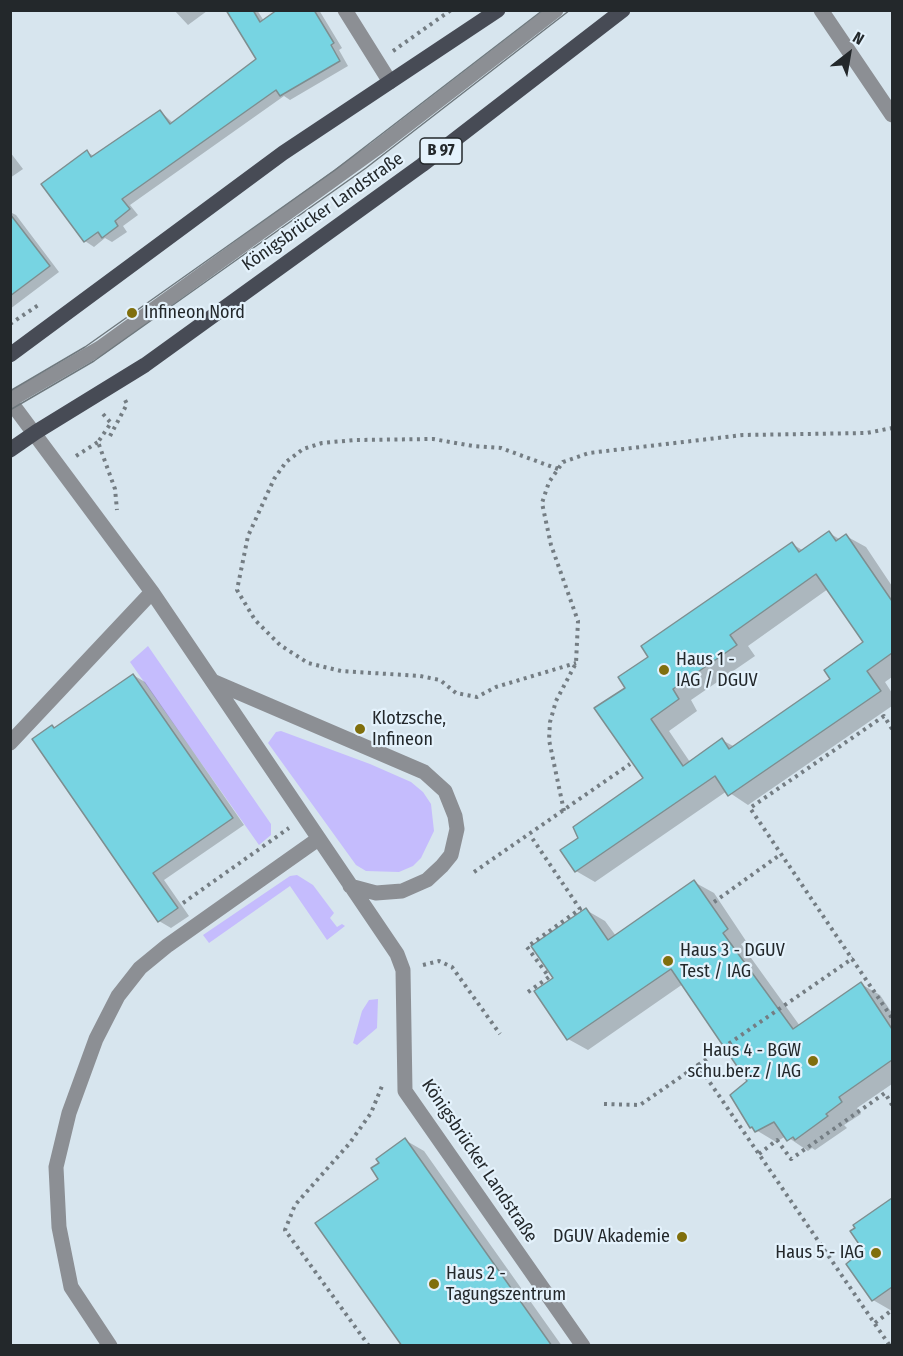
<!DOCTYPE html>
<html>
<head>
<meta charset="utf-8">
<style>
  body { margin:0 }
  #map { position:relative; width:903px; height:1356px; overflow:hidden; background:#d7e5ee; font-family:"Fira Sans Condensed",sans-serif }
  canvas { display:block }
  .frame { position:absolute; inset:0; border:12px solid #23282b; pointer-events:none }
  .north { position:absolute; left:819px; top:24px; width:60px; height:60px; -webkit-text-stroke:4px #e4f2fc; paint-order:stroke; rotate:31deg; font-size:16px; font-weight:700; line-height:24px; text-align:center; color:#23282b }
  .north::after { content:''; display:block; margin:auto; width:21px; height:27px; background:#23282b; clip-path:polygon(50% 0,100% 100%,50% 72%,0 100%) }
</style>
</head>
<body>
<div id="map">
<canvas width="903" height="1356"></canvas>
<div class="frame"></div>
<div class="north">N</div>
</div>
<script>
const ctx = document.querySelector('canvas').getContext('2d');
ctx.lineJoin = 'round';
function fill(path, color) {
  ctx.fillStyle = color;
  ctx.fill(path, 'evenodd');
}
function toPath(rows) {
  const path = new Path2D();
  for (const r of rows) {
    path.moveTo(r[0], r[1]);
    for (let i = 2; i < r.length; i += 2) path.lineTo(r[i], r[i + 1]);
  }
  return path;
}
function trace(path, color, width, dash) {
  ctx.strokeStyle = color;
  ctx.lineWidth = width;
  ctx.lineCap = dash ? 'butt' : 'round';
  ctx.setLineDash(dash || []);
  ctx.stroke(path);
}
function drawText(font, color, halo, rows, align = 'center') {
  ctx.font = font + ' "Fira Sans Condensed",sans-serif';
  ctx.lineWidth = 4.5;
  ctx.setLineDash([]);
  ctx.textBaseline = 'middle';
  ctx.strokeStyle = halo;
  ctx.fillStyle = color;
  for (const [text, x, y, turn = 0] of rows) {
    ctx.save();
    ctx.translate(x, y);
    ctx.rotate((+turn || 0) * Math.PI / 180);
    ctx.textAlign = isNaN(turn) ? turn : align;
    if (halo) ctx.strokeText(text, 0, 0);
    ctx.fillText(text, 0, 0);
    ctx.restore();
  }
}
fill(toPath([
  [148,646,271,824,271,835,259,845,130,662],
  [281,731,370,764,411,782,423,792,431,804,434,831,421,858,413,866,399,872,366,871,356,865,268,743,276,732],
  [297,875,313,885,334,913,330,918,337,927,342,924,345,926,327,940,290,886,209,943,203,935,290,876],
  [378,999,377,1028,357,1045,353,1043,362,1011,369,1000]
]), '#c5bcfd');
fill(toPath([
  [174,10,207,10,207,11,188,25],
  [228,10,257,10,264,21,280,10,319,10,342,48,339,50,348,66,290,100,284,96,130,205,138,215,123,226,127,232,112,242,105,238,94,247,85,241,87,152,94,156,160,111,173,123,258,59],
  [10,152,23,169,10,178],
  [10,212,16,215,59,272,10,309],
  [829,533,841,540,846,536,866,547,892,586,892,677,885,682,892,693,892,706,748,805,727,791,595,882,576,871,580,838,645,779,627,688,650,657,792,544,804,551],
  [828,589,865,642,832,679,735,747,722,740,690,762,669,731,697,711,691,700,755,656,748,646],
  [133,675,145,682,244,825,164,880,189,916,171,928,159,921,55,729],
  [694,882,714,893,746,941,741,944,800,1026,861,984,880,995,892,1013,892,1084,857,1108,861,1114,844,1125,847,1128,815,1150,812,1148,808,1151,786,1136,776,1142,751,1127,749,1081,683,984,588,1050,568,1039,555,978,586,910,605,921,616,936],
  [405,1140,424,1151,562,1346,403,1346,380,1179],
  [892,1204,892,1311,873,1300,848,1265,865,1250]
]), '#0003');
const building = toPath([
  [226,10,253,10,260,22,277,10,314,10,334,43,331,45,340,61,280,96,276,90,122,199,130,209,115,221,118,226,102,238,98,232,84,242,41,184,87,150,91,157,160,110,170,124,256,59,226,10],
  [10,214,50,266,10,296,10,214],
  [829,531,836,541,846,534,892,601,892,653,867,671,881,691,728,796,715,776,575,872,560,850,578,838,573,827,643,778,594,708,625,688,618,677,648,657,641,646,792,542,799,552,829,531],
  [816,574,863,642,824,670,830,679,729,749,722,738,683,766,651,719,679,699,673,689,737,645,730,635,816,574],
  [133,674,233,818,153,873,178,908,158,922,32,739,52,725,54,728,133,674],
  [694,880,728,929,723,933,793,1029,861,982,892,1029,892,1060,839,1097,842,1102,826,1114,828,1116,795,1140,793,1137,787,1141,774,1122,755,1132,752,1127,750,1128,730,1095,747,1081,671,969,567,1040,534,991,553,978,531,946,586,908,608,940,694,880],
  [405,1138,552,1346,402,1346,315,1223,378,1179,371,1168,379,1163,376,1159,405,1138],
  [892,1198,892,1287,872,1301,846,1264,863,1250,850,1231,855,1228,853,1225,892,1198]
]);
fill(building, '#77d4e2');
trace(building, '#7d8e90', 1.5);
trace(toPath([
  [393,51,451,10],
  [10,324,40,304],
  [103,414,111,423,98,442,115,489,117,510],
  [110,436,127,404,125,400],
  [76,456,98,442],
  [558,469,501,448,473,446,433,439,355,440,322,443,303,449,286,462,274,479,248,536,237,590,255,620,280,645,308,663,341,671,420,676,440,680,456,693,477,697,496,687,576,663],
  [892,729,884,716,750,808,892,1018],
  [564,811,549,740,550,722,556,701,576,663,578,621,551,545,542,503,549,482,563,462,589,453,743,435,867,433,892,428],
  [474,872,630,764],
  [714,902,781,854],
  [183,903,289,828],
  [423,965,439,961,452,967,500,1034],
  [528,992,549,977,527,947,580,909,530,835],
  [698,1065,853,958],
  [604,1104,640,1105,698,1065,890,1346],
  [759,1154,777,1140,791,1159,885,1093,892,1105],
  [875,1323,892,1310],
  [369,1346,285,1230,295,1205,349,1144,371,1113,382,1086]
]), '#747d83', 4, [3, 4.5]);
trace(toPath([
  [345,10,390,82],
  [821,10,892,115],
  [10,400,100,348,377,148,556,10],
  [10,401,152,592,397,954,403,970,405,1091,583,1346],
  [212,681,424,772,445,791,455,816,457,829,451,855,442,866,427,880,402,891,376,893,350,886],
  [10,743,152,592],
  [110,1346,71,1287,59,1227,56,1167,69,1113,96,1039,118,996,140,968,168,945,318,839]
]), '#8c8f94', 15);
trace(toPath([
  [10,355,283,153,498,10],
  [10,450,36,432,145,365,422,165,623,10]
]), '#474b55', 15);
trace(toPath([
  [10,391,85,347,335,170,543,10],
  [10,410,94,361,366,168,570,10]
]), '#6f787d', 1.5);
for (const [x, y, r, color] of [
  [132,313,6,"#806f0d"],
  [664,670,6,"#806f0d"],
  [360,729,6,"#806f0d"],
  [668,961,6,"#806f0d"],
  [813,1061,6,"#806f0d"],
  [682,1237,6,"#806f0d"],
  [876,1253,6,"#806f0d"],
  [434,1284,6,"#806f0d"]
]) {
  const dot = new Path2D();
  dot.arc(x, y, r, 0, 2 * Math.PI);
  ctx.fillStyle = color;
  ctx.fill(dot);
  trace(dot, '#e4f2fc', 2);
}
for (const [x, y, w] of [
  [441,151,42]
]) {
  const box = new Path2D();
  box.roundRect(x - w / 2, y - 13, w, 26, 4.5);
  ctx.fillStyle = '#e4f2fc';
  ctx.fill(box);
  trace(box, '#23282b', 1.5);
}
drawText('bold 16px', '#23282b', null, [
  ["B 97",441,151]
]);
drawText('18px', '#23282b', '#e4f2fc', [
  ["Königsbrücker Landstraße",323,212,-35],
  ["Königsbrücker Landstraße",479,1161,56]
]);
drawText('18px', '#23282b', '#e4f2fc', [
  ["Infineon Nord",144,313],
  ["Haus 1 -",676,660],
  ["IAG / DGUV",676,681],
  ["Klotzsche,",372,719],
  ["Infineon",372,740],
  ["Haus 3 - DGUV",680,951],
  ["Test / IAG",680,972],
  ["Haus 4 - BGW",801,1051,"right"],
  ["schu.ber.z / IAG",801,1072,"right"],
  ["DGUV Akademie",670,1237,"right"],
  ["Haus 5 - IAG",864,1253,"right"],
  ["Haus 2 -",446,1274],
  ["Tagungszentrum",446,1295]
], 'left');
</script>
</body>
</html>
